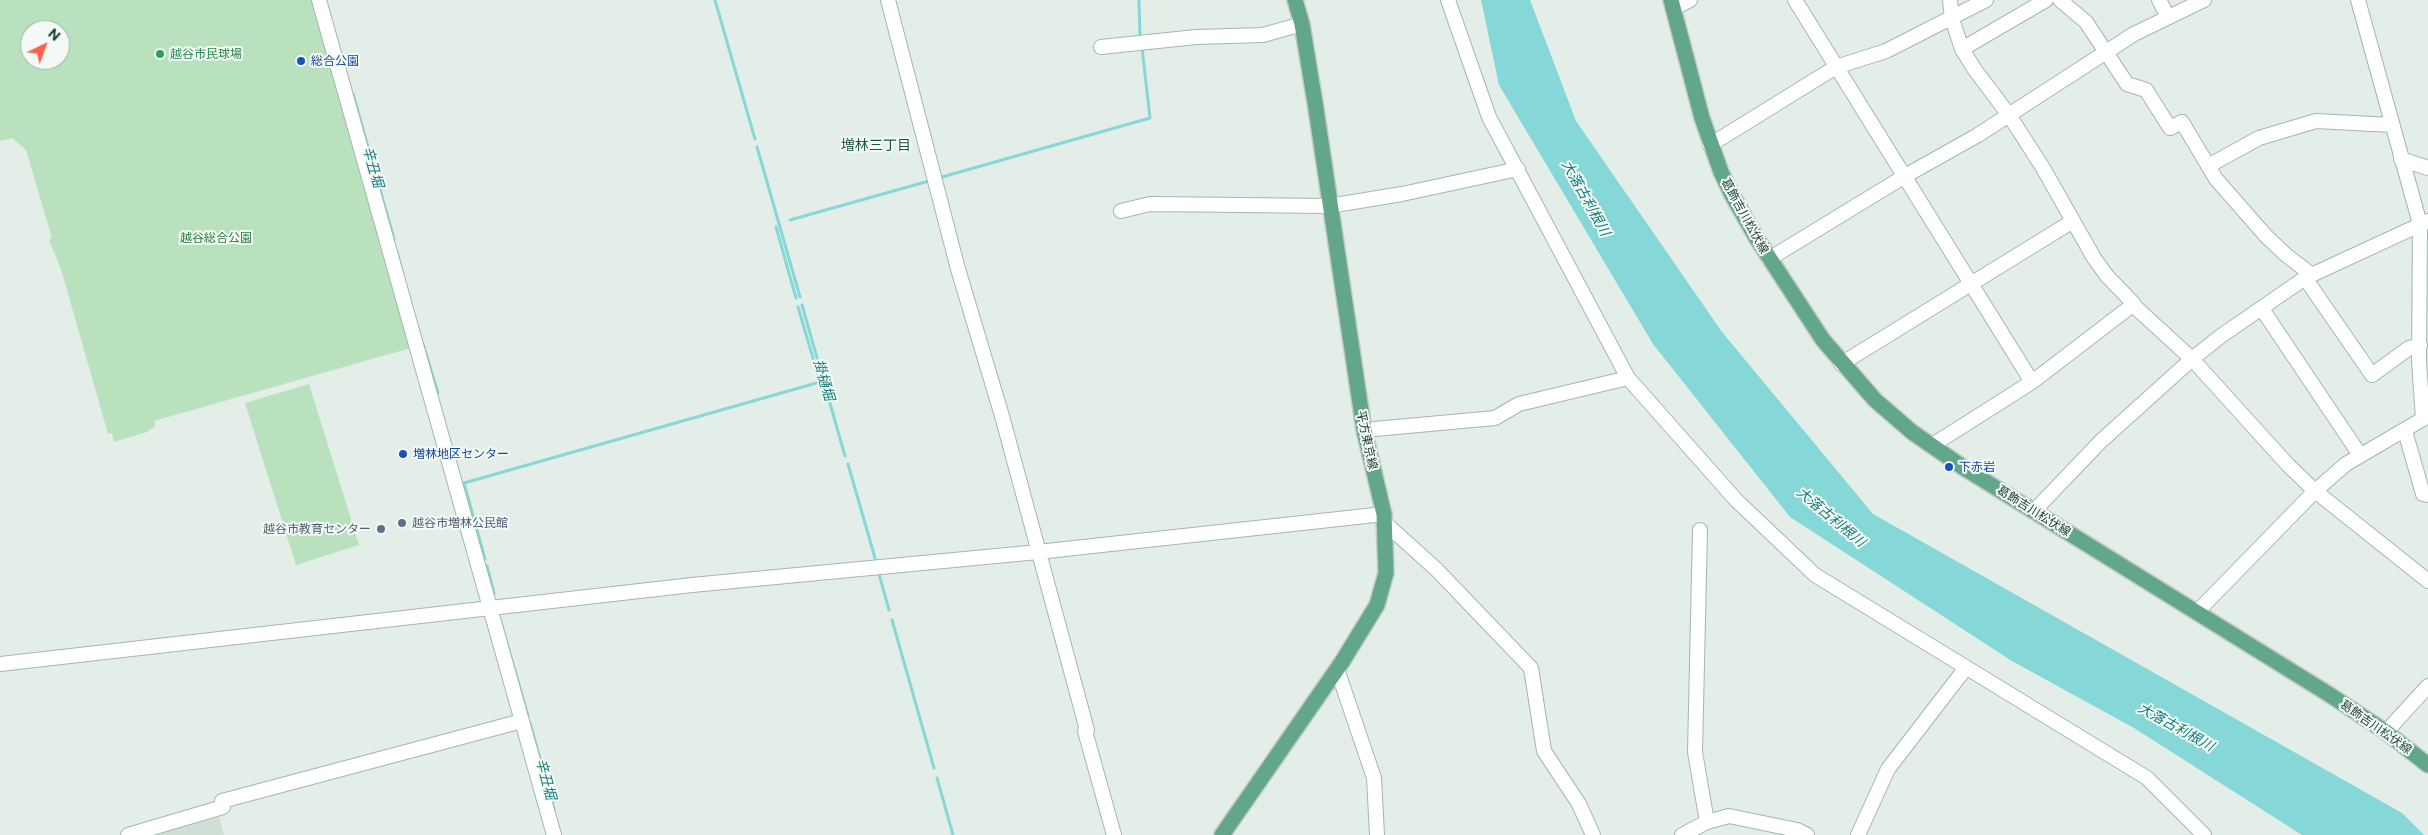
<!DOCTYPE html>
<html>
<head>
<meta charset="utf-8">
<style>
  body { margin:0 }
  #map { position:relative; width:2428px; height:835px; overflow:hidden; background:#e2eee7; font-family:Commissioner,sans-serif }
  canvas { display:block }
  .north { position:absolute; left:20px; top:20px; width:50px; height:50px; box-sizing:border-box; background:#f3faf5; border:1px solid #9fb0a7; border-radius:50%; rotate:42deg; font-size:14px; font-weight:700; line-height:20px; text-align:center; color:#204133 }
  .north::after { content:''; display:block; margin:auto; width:18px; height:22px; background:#fe6150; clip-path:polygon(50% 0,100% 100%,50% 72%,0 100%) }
</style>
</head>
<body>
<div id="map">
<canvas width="2428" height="835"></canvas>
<div class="north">N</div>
</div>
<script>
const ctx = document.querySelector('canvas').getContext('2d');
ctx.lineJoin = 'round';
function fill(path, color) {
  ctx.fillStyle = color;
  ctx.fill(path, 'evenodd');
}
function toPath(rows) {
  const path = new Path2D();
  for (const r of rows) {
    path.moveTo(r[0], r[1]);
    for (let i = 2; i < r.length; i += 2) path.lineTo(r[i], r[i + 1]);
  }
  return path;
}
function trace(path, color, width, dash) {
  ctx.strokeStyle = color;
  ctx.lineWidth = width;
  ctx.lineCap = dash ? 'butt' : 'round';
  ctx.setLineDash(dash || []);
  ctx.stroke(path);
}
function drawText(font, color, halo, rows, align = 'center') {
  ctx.font = font + ' Commissioner,"Noto Sans JP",sans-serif';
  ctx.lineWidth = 4;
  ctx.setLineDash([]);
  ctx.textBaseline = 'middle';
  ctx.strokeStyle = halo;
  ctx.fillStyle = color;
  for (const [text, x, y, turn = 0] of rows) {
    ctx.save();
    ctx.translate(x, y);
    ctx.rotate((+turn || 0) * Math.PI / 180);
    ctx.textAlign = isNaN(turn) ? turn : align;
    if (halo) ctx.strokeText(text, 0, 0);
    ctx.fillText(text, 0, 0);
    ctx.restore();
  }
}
fill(toPath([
  [219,817,224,835,150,835]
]), '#d0ded6');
fill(toPath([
  [0,0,311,0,414,347,154,421,155,426,147,432,114,442,112,433,108,434,61,269,49,240,52,238,26,150,12,138,0,141],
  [30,30,60,30,60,60,30,60],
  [309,384,359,545,296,565,245,403]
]), '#b9e1be');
fill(toPath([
  [1481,0,1530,0,1576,121,1722,332,1873,514,2402,813,2424,835,2302,835,2134,728,2012,661,1790,517,1653,344,1499,85]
]), '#86d7d7');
trace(toPath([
  [715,0,755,139],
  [1139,0,1140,36],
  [353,94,394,239],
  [757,147,800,297],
  [942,177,1150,118,1142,48],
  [790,220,929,181],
  [776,227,796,298],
  [397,252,402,271],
  [802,305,845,456],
  [423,344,438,393],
  [848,464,875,558],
  [485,559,464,483,820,382,798,307],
  [487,566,494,593],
  [879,574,889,610],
  [892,620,934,768],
  [501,623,528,716],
  [530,723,554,809],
  [937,778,953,835]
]), '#86d7d7', 3);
const minor = toPath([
  [319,0,554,835],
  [888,0,958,269,1002,416,1087,730],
  [1448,0,1489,117,1628,378,1736,500,1815,575,2147,778,2204,835],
  [1795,0,2032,382],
  [2060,0,2086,22,2127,84,2146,90,2170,128,2182,122,2216,179,2266,236,2286,255,2312,275],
  [2159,0,2168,17],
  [2358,0,2420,224,2419,361,2423,419],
  [1674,8,1690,0],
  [1101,47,1196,37,1263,35,1302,24],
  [1962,49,2046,0],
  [1710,145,1836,67,1886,51,1986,0],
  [2401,159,2428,168],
  [2208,166,2259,138,2316,121,2392,125],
  [1121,211,1150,204,1329,206,1402,194,1518,169],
  [1769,259,1905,176,1978,135,2134,34,2204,0],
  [2305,278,2372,375,2409,348,2420,345],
  [2133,305,2192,359,2288,465,2315,491,2428,581],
  [2262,309,2360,455],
  [1841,364,2073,221],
  [1364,430,1495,418,1519,404,1628,378],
  [2405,431,2423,494,2428,495],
  [1931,446,2032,382,2134,304,2107,276,2094,258,2043,168,2009,115,1975,70,1962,49,1952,19,1950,0],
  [2034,511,2101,441,2192,359,2221,336,2305,278,2428,221],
  [1385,523,1437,570,1531,668,1544,751,1579,804,1593,835],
  [1700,530,1695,752,1707,822],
  [2197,612,2315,491,2346,464,2428,416],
  [0,664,692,585,1038,552,1384,514],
  [1337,669,1374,778,1377,835],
  [1085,731,1114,835],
  [2386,732,2428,686],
  [222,801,522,721],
  [128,835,223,807],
  [1682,835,1707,822,1729,816,1797,830,1807,835],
  [1858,835,1888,769,1965,669]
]);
const major = toPath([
  [1671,0,1702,118,1721,172,1731,193,1757,239,1823,340,1875,400,1912,432,1964,468,2330,695,2386,732,2428,765],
  [1222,835,1342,662,1377,605,1386,573,1384,514,1364,430,1316,109,1302,24,1295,0]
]);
trace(minor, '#a4b7ad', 16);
trace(major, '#c1cac6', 18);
trace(minor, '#fff', 14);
trace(major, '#63a78b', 15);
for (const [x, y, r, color] of [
  [160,54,5,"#2e9e5b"],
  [301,61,5,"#1a4fb4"],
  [403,454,5,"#1a4fb4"],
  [1949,467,5,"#1a4fb4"],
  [402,523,5,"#5c6f8a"],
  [381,529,5,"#5c6f8a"]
]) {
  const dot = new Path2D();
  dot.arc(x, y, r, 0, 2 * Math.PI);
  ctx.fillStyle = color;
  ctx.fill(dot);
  trace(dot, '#f3faf5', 2);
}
drawText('12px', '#27864d', '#f3faf5', [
  ["越谷市民球場",170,54]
], 'left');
drawText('12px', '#164399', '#f3faf5', [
  ["総合公園",311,61],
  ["増林地区センター",413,454],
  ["下赤岩",1959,467]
], 'left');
drawText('12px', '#204133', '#f3faf5', [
  ["葛飾吉川松伏線",1745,216,61],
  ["平方東京線",1367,440,78],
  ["葛飾吉川松伏線",2034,511,32],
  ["葛飾吉川松伏線",2376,727,35]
]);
drawText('12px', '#277b3b', '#f3faf5', [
  ["越谷総合公園",216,238]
]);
drawText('12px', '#4e5e75', '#f3faf5', [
  ["越谷市増林公民館",412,523],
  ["越谷市教育センター",371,529,"right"]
], 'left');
drawText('14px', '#1a553e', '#f3faf5', [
  ["増林三丁目",876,145]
]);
drawText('italic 14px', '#157a7c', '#f3faf5', [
  ["辛丑堀",373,167,74],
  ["大落古利根川",1586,198,61],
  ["掛樋堀",824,380,74],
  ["大落古利根川",1831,517,40],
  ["大落古利根川",2176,727,29],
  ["辛丑堀",546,779,75]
]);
</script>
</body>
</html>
